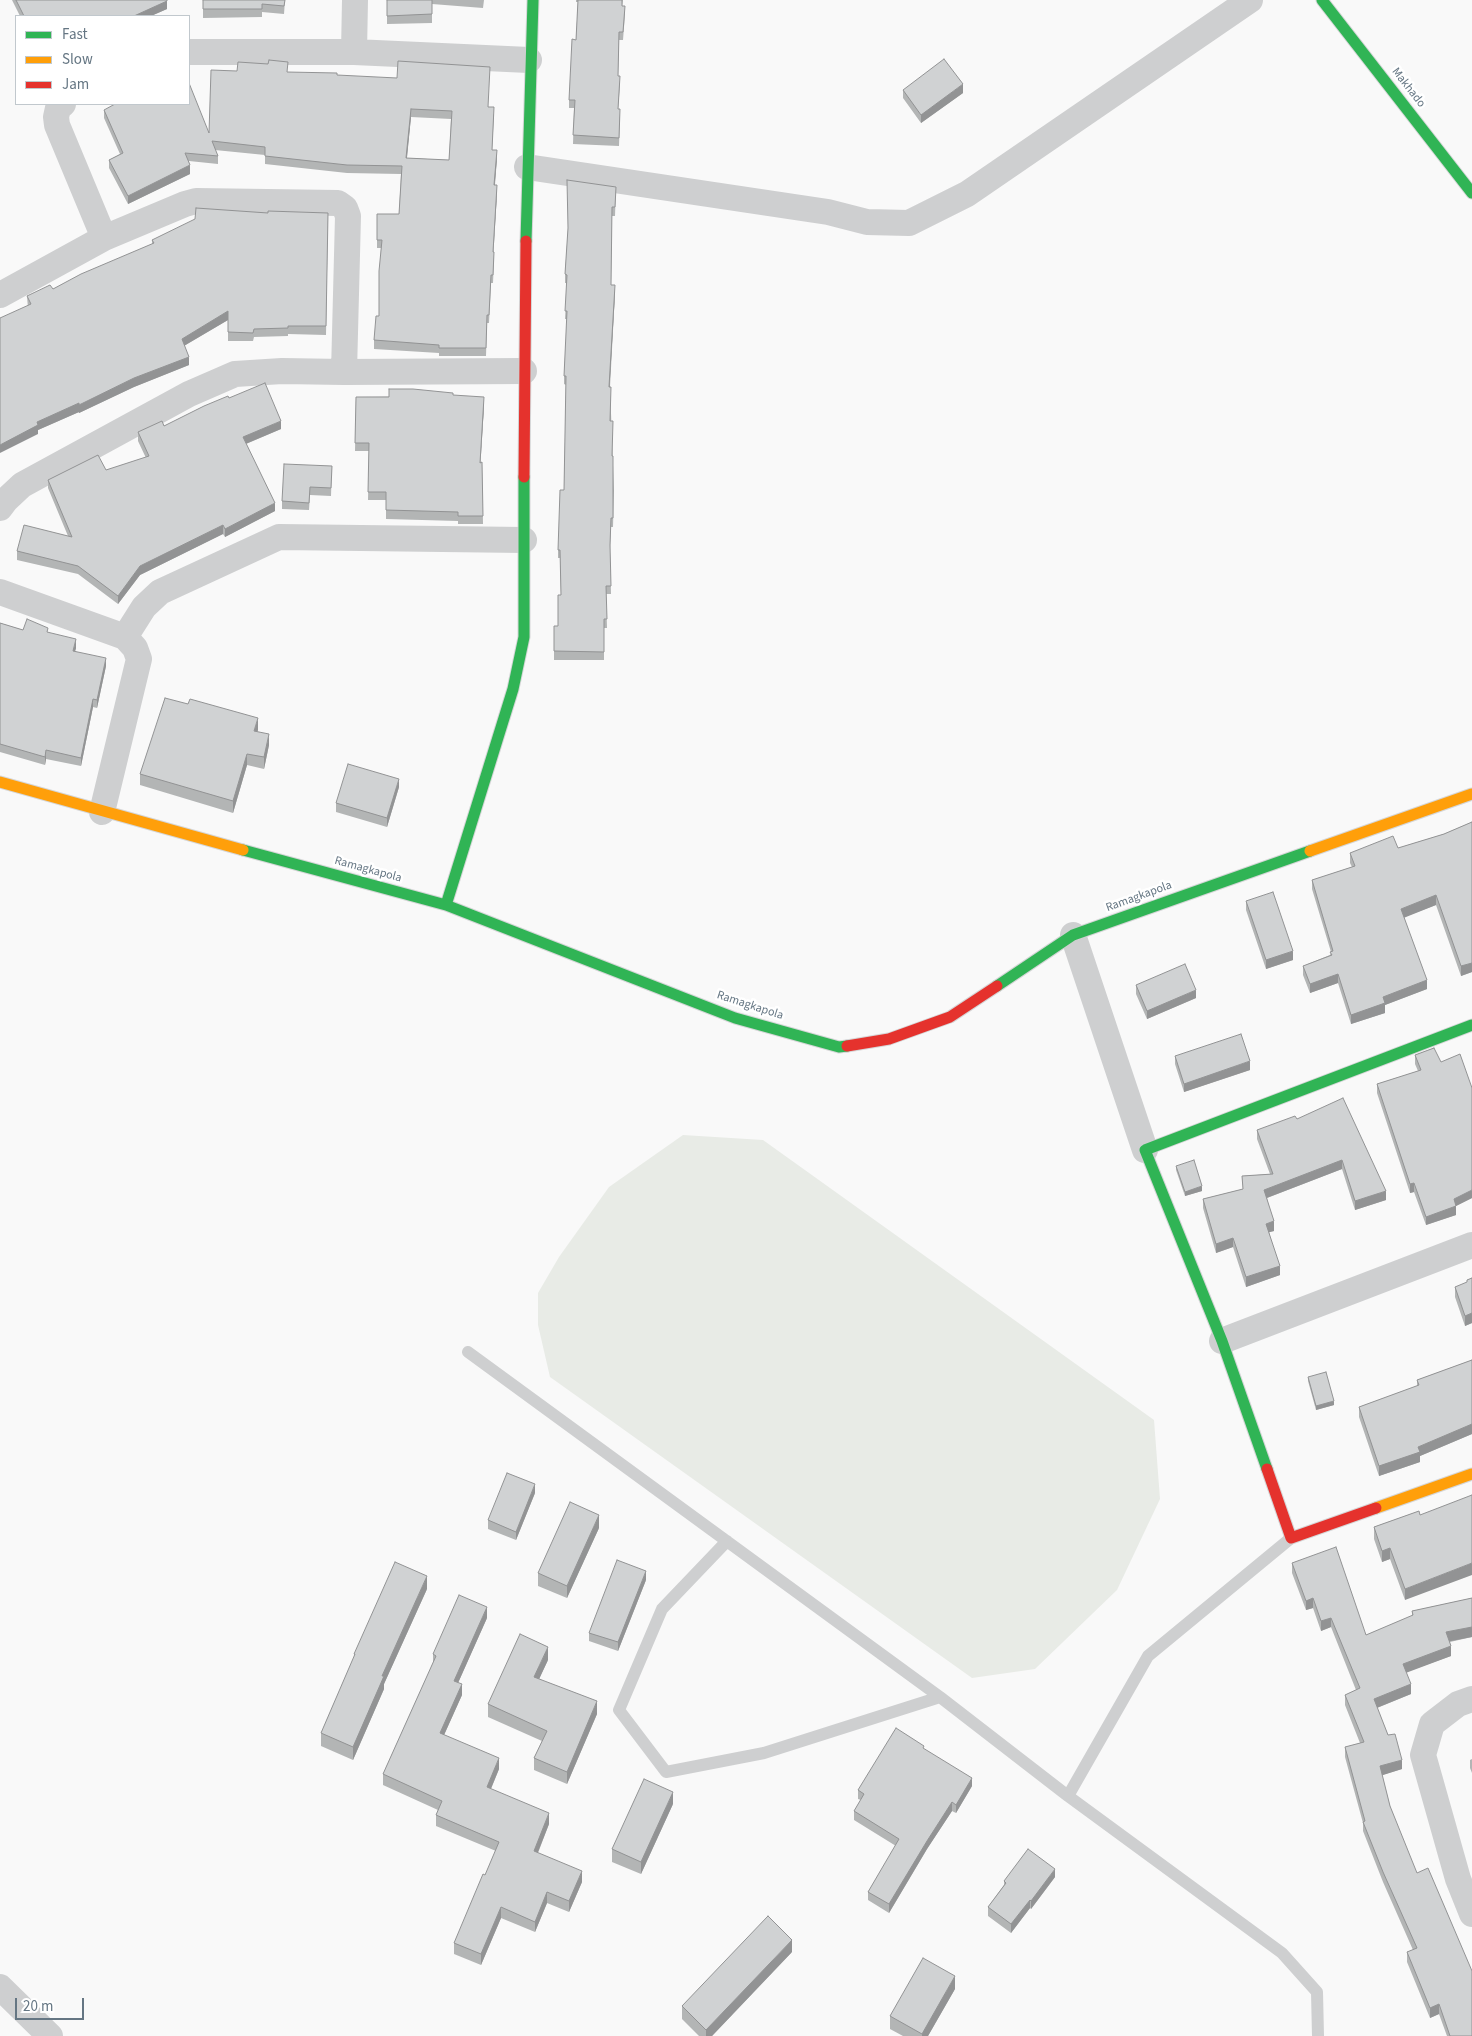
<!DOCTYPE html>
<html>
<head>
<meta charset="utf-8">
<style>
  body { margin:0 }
  #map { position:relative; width:1472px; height:2036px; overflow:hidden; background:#f9f9f9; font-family:"Source Sans 3",sans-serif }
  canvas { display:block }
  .legend { position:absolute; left:15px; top:15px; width:175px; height:90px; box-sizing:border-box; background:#fff; border:1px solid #c1c8cd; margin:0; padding:6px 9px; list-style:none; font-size:15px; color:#657683 }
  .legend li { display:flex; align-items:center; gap:10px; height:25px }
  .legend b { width:25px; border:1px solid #c1c8cd }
  .scale { position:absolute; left:15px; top:1998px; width:69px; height:22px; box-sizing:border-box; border:2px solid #657683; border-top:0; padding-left:6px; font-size:15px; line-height:18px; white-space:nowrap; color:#657683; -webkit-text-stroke:4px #fff; paint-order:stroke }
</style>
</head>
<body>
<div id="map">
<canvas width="1472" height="2036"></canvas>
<ul class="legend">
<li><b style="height:6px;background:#30b455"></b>Fast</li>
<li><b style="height:6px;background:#ff9f0a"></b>Slow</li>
<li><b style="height:6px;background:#e5322d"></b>Jam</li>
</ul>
<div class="scale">20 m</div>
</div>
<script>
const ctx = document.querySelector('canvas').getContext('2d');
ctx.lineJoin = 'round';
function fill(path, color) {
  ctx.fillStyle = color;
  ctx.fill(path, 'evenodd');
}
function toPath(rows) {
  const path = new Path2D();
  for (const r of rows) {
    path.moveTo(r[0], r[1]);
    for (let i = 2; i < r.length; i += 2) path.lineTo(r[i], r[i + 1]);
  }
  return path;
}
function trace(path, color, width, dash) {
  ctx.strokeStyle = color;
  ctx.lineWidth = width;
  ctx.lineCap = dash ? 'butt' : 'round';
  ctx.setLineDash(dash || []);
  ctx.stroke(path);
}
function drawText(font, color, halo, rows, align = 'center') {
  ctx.font = font + ' "Source Sans 3",sans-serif';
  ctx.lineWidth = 5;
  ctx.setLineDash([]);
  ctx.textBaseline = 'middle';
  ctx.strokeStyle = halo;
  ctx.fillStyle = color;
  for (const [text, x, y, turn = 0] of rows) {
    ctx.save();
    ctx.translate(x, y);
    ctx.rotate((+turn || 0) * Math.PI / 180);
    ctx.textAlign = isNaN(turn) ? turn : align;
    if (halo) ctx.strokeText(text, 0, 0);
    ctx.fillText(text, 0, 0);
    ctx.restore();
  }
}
fill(toPath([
  [683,1135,763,1140,1154,1420,1160,1499,1117,1590,1035,1669,972,1678,550,1377,538,1325,538,1293,559,1257,609,1187]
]), '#e8ebe6');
const fast = toPath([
  [1322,0,1472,193],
  [526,241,533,0],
  [243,850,446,905,735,1018,839,1047,847,1046],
  [446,905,513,689,524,637,524,477],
  [997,986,1073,935,1310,851],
  [1267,1469,1222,1341,1145,1150,1472,1025]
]);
const slow = toPath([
  [0,782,243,850],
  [1310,851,1472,794],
  [1376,1508,1472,1474]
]);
const jam = toPath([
  [524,477,526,241],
  [847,1046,889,1039,950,1017,997,986],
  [1267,1469,1291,1538,1376,1508]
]);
trace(fast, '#d5d6d7', 13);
trace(slow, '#d5d6d7', 13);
trace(jam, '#d5d6d7', 13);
trace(toPath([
  [468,1352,940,1697,1068,1796,1282,1953,1317,1992,1318,2036],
  [727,1541,662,1609,619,1710,666,1772,764,1753,940,1697],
  [1068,1796,1148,1656,1291,1538]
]), '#cecfd0', 12);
trace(toPath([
  [189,52,354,52,355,0],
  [354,52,529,60],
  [63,104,58,108,56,117,57,125,104,238],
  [527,167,828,212,867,222,909,223,967,194,1250,0],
  [0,295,104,238,185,204,196,201,338,203,345,208,348,216,344,372,282,371,235,374,189,394,22,485,6,500,0,508],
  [344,372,524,371],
  [0,592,125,637,135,648,139,659,102,812],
  [125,637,144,607,160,592,279,537,524,540],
  [1073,935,1145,1150],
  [1222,1341,1472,1245],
  [1472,1699,1458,1704,1432,1724,1423,1755,1458,1879,1472,1914],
  [0,1987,50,2036]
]), '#cecfd0', 26);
trace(fast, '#30b455', 11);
trace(slow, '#ff9f0a', 11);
trace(jam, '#e5322d', 11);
fill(toPath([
  [12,0,167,0,167,9,151,16,20,16],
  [203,0,285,0,284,14,262,12,262,17,203,18],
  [387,0,484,0,483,8,432,4,432,23,387,24],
  [576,0,623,0,622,6,625,14,623,40,619,40,618,76,620,85,618,109,620,118,619,146,573,144,574,108,569,108,569,100,576,40,578,2,576,2],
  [237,71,288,72,337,75,488,107,494,115,492,150,497,158,495,185,497,193,493,252,494,260,493,283,491,283,489,323,487,323,486,356,439,356,439,353,374,349,374,340,379,316,381,248,377,248,377,214,399,214,401,174,347,173,265,164,265,155,215,150,218,156,218,164,189,161,190,174,128,204,109,168,109,160,120,154,104,118,104,110,209,133],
  [411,117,451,119,449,160,407,158],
  [903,90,963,93,921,123,903,98],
  [616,187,615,216,612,216,611,285,615,293,610,387,614,491,613,527,611,527,610,551,611,594,606,594,607,628,604,628,604,660,554,660,554,626,558,626,561,595,560,558,558,558,558,550,564,490,566,385,564,384,564,376,567,319,565,319,567,283,565,283,565,274,568,229],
  [268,213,328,213,326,335,288,334,288,336,254,337,253,341,228,341,228,320,184,346,189,365,134,387,79,413,79,412,38,430,38,434,27,296,53,289,152,244,152,240],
  [453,396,484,406,480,463,482,462,483,524,458,524,458,521,386,519,386,500,368,500,369,451,355,451,356,397],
  [229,398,281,429,246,444,275,511,225,537,223,534,140,575,118,604,78,574,17,560,17,551,68,536,48,488,48,480,106,470,146,458,138,441,138,432,164,426],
  [332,466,331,496,310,495,309,510,282,509,282,501],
  [0,623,23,630,48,633,76,648,75,651,106,666,97,708,93,707,81,766,46,759,45,765,0,752],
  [258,730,257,732,269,745,264,769,247,765,233,813,140,785,140,774],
  [399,787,387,827,336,812,336,803],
  [1472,822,1472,972,1461,976,1436,905,1404,917,1427,989,1385,1005,1385,1013,1351,1024,1338,983,1310,993,1303,975,1303,966,1330,955,1331,952,1312,889,1312,880,1352,867,1350,863,1350,853,1398,848,1444,834],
  [1246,901,1293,960,1266,969,1246,910],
  [1136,985,1196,998,1147,1019,1136,994],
  [1434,1048,1472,1198,1456,1206,1456,1215,1426,1225,1414,1192,1410,1193,1377,1093,1377,1084,1418,1071,1415,1064,1415,1055],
  [1175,1056,1250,1070,1184,1092,1175,1064],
  [1297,1119,1386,1200,1355,1210,1342,1169,1267,1198,1274,1231,1269,1232,1280,1275,1246,1287,1233,1247,1216,1253,1203,1208,1203,1199,1243,1189,1242,1176,1270,1174,1257,1139,1257,1130],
  [1176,1166,1202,1191,1185,1196,1176,1170],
  [1472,1278,1472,1323,1465,1326,1455,1297,1455,1287,1467,1283,1467,1280],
  [1472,1360,1472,1434,1420,1456,1420,1462,1379,1476,1359,1417,1359,1407,1417,1386,1417,1380],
  [1308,1377,1334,1405,1316,1410,1308,1381],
  [535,1493,516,1540,488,1529,488,1520],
  [1419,1511,1405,1600,1390,1559,1382,1562,1374,1539,1374,1527],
  [599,1528,567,1598,538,1586,538,1573],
  [1292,1563,1366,1635,1412,1616,1412,1611,1472,1598,1472,1637,1450,1642,1451,1656,1406,1672,1411,1694,1377,1708,1402,1769,1382,1775,1390,1806,1472,2036,1447,2036,1439,2014,1430,2018,1407,1962,1407,1952,1413,1950,1383,1882,1363,1831,1363,1823,1345,1757,1345,1747,1360,1743,1345,1705,1345,1695,1356,1690,1331,1627,1321,1631,1313,1608,1306,1610,1292,1573],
  [646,1580,618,1651,589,1641,589,1633],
  [427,1589,384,1684,384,1689,353,1760,321,1746,321,1733,354,1657,354,1654],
  [487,1618,458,1683,462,1695,444,1735,499,1769,491,1789,549,1824,538,1853,582,1882,569,1912,547,1903,535,1932,501,1918,481,1965,454,1954,454,1943,485,1875,496,1851,436,1826,436,1815,438,1810,383,1785,383,1774,433,1663,433,1654],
  [548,1660,539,1679,597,1714,567,1784,534,1770,534,1758,542,1741,488,1717,488,1704],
  [924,1749,972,1786,956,1813,952,1811,927,1849,889,1913,868,1900,868,1892,896,1846,854,1820,854,1811,861,1800,858,1799,858,1790],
  [1472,1759,1472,1773,1470,1768,1470,1760],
  [673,1804,641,1874,612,1862,612,1849],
  [1055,1877,1031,1909,1030,1908,1011,1933,988,1916,988,1907,1004,1885,1004,1881],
  [792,1952,712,2036,699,2036,682,2019,682,2006],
  [955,1989,928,2036,903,2036,890,2029,890,2016]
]), '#b3b5b5');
fill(toPath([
  [167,1,167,9,151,16,134,16],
  [963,84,963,93,921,123,921,115],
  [411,109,411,117,406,166,406,158],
  [497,150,497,158,494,193,494,185],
  [190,165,190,174,128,204,128,196],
  [497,185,497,193,493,260,493,252],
  [615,285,615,293,609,395,609,387],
  [228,311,228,320,182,347,182,339],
  [189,357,189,365,134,387,79,413,79,405,134,378],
  [484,397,484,406,480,471,480,463],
  [79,403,79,412,38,430,38,434,0,453,0,445,37,422],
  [281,421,281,429,243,445,243,437],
  [275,503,275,511,225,537,225,529],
  [223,525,223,534,140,575,118,604,118,596,140,566],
  [76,639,76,648,73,659,73,651],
  [106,658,106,666,97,708,97,700],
  [93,699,93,707,81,766,81,758],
  [258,718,258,730,254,742,254,731],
  [269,734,269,745,264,769,264,757],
  [46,750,46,759,45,765,45,757],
  [247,754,247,765,233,813,233,801],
  [399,779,399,787,387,827,387,818],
  [1436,895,1436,905,1401,919,1401,909],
  [1293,951,1293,960,1266,969,1266,960],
  [1472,963,1472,972,1461,976,1461,966],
  [1338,974,1338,983,1310,993,1310,984],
  [1427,980,1427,989,1385,1005,1385,1013,1351,1024,1351,1015,1383,997],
  [1196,990,1196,998,1147,1019,1147,1011],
  [1250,1061,1250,1070,1184,1092,1184,1084],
  [1342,1160,1342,1169,1264,1199,1264,1190],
  [1414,1183,1414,1192,1410,1193,1410,1184],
  [1202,1186,1202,1191,1185,1196,1185,1192],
  [1472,1190,1472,1198,1454,1207,1454,1199],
  [1386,1191,1386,1200,1355,1210,1355,1201],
  [1456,1206,1456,1215,1426,1225,1426,1217],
  [1274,1221,1274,1231,1266,1233,1266,1224],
  [1233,1238,1233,1247,1216,1253,1216,1244],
  [1280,1266,1280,1275,1246,1287,1246,1277],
  [1472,1313,1472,1323,1465,1326,1465,1316],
  [1334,1401,1334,1405,1316,1410,1316,1406],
  [1472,1424,1472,1434,1420,1456,1420,1462,1379,1476,1379,1466,1418,1447],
  [535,1484,535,1493,516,1540,516,1532],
  [599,1515,599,1528,567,1598,567,1586],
  [1390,1548,1390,1559,1382,1562,1382,1551],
  [1472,1563,1472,1575,1405,1600,1405,1589],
  [646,1571,646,1580,618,1651,618,1642],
  [427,1576,427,1589,384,1684,384,1689,353,1760,353,1747,382,1676],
  [1313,1598,1313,1608,1306,1610,1306,1601],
  [487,1607,487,1618,454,1692,454,1681],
  [1331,1618,1331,1627,1321,1631,1321,1621],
  [1472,1627,1472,1637,1446,1642,1446,1632],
  [1451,1646,1451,1656,1403,1674,1403,1664],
  [548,1647,548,1660,534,1690,534,1677],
  [462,1684,462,1695,440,1744,440,1733],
  [1411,1684,1411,1694,1374,1709,1374,1699],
  [597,1701,597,1714,567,1784,567,1772],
  [499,1758,499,1769,487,1798,487,1787],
  [1402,1760,1402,1769,1380,1776,1380,1766],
  [972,1778,972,1786,956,1813,956,1805],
  [673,1792,673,1804,641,1874,641,1862],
  [952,1802,952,1811,927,1849,889,1913,889,1904,927,1841],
  [549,1813,549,1824,534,1862,534,1851],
  [1055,1869,1055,1877,1031,1909,1031,1901],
  [582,1871,582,1882,569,1912,569,1901],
  [547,1892,547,1903,535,1932,535,1922],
  [1030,1900,1030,1908,1011,1933,1011,1924],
  [501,1907,501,1918,481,1965,481,1954],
  [792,1940,792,1952,712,2036,706,2036,706,2030],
  [955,1976,955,1989,928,2036,922,2036,922,2034],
  [1439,2004,1439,2014,1430,2018,1430,2008]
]), '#929394');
const building = toPath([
  [16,0,167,0,167,1,134,16,24,16,16,0],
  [203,0,285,0,284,6,262,4,262,9,203,9,203,0],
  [387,0,432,0,432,14,387,16,387,0],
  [578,0,622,0,622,6,625,6,623,32,619,32,618,76,620,76,618,109,620,109,619,138,573,135,575,100,569,100,572,39,576,40,578,0],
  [944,59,963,84,921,115,903,90,944,59],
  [269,60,288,62,287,72,337,73,337,75,397,78,398,61,490,67,488,107,494,107,492,150,497,150,494,185,497,185,493,252,494,252,493,275,491,275,489,315,487,315,486,348,439,348,439,345,374,340,376,316,379,316,379,271,382,240,377,240,377,214,399,214,402,166,347,165,265,156,265,147,212,141,218,156,185,153,190,165,128,196,109,160,123,153,104,110,115,104,189,104,189,83,209,133,211,70,237,71,238,62,268,64,269,60],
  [411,109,452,111,449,160,406,158,411,109],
  [567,180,616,187,615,207,612,207,611,285,615,285,609,387,611,387,610,421,613,421,612,456,613,456,613,518,611,518,610,545,611,586,606,586,607,619,604,619,604,652,554,651,554,626,558,626,558,595,561,595,560,550,558,550,560,490,564,490,566,376,564,376,567,311,565,311,567,275,565,274,568,228,567,180],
  [196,208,268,213,268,211,328,213,326,326,288,326,288,328,254,329,253,333,228,332,228,311,182,339,189,357,134,378,79,405,79,403,37,422,38,425,0,445,0,318,31,304,27,296,50,285,53,289,81,274,154,243,152,240,195,219,196,208],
  [265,383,281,421,243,437,275,503,225,529,223,525,140,566,118,596,78,566,17,551,24,525,72,537,48,480,98,455,106,470,149,456,138,432,162,421,164,426,204,406,228,396,229,398,265,383],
  [389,389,413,389,453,393,453,395,484,397,480,463,482,462,483,516,458,516,458,512,386,510,386,492,368,492,369,443,355,443,356,397,389,397,389,389],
  [284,464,332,466,331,488,310,487,309,503,282,501,284,464],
  [27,619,48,628,47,632,76,639,73,651,106,658,97,700,93,699,81,758,46,750,45,757,0,744,0,623,23,630,27,619],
  [165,698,188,704,190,699,258,718,254,731,269,734,264,757,247,754,233,801,140,774,165,698],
  [348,764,399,779,387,818,336,803,348,764],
  [1472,822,1472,963,1461,966,1436,895,1401,909,1427,980,1383,997,1385,1003,1351,1015,1338,974,1310,984,1303,966,1332,955,1330,952,1333,951,1312,880,1355,866,1350,853,1393,836,1398,848,1444,834,1472,822],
  [1273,892,1293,951,1266,960,1246,901,1273,892],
  [1185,964,1196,990,1147,1011,1136,985,1185,964],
  [1241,1034,1250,1061,1184,1084,1175,1056,1241,1034],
  [1434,1048,1441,1062,1460,1054,1472,1088,1472,1190,1454,1199,1456,1206,1426,1217,1414,1183,1410,1184,1377,1084,1421,1070,1415,1055,1434,1048],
  [1343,1098,1386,1191,1355,1201,1342,1160,1264,1190,1274,1221,1266,1224,1280,1266,1246,1277,1233,1238,1216,1244,1203,1199,1243,1189,1242,1176,1273,1174,1257,1130,1295,1116,1297,1119,1343,1098],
  [1194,1160,1202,1186,1185,1192,1176,1166,1194,1160],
  [1472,1278,1472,1313,1465,1316,1455,1287,1467,1282,1467,1280,1472,1278],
  [1472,1360,1472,1424,1418,1447,1420,1452,1379,1466,1359,1407,1419,1385,1417,1380,1472,1360],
  [1326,1372,1334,1401,1316,1406,1308,1377,1326,1372],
  [507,1473,535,1484,516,1532,488,1520,507,1473],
  [1472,1495,1472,1563,1405,1589,1390,1548,1382,1551,1374,1527,1419,1511,1420,1515,1472,1495],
  [570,1502,599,1515,567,1586,538,1573,570,1502],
  [1336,1547,1366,1635,1413,1615,1412,1611,1472,1598,1472,1627,1446,1632,1451,1646,1403,1664,1411,1684,1374,1699,1388,1735,1395,1734,1402,1760,1380,1766,1390,1806,1417,1873,1428,1868,1472,1971,1472,2036,1450,2036,1439,2004,1430,2008,1407,1952,1417,1948,1383,1872,1363,1822,1365,1821,1345,1747,1364,1742,1345,1695,1360,1688,1331,1618,1321,1621,1313,1598,1306,1601,1292,1563,1336,1547],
  [617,1560,646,1571,618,1642,589,1633,617,1560],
  [395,1562,427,1576,382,1676,384,1676,353,1747,321,1733,355,1654,354,1654,395,1562],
  [459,1595,487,1607,454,1681,462,1684,440,1733,499,1758,487,1787,549,1813,534,1851,582,1871,569,1901,547,1892,535,1922,501,1907,481,1954,454,1943,483,1874,485,1875,499,1842,436,1815,442,1801,383,1774,436,1656,433,1654,459,1595],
  [520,1634,548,1647,534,1677,597,1701,567,1772,534,1758,547,1731,488,1704,520,1634],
  [896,1728,924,1746,923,1748,972,1778,956,1805,952,1802,927,1841,889,1904,868,1892,899,1839,854,1811,864,1794,858,1790,896,1728],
  [644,1779,673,1792,641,1862,612,1849,644,1779],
  [1028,1849,1055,1869,1031,1901,1030,1900,1011,1924,988,1907,1006,1883,1004,1881,1028,1849],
  [768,1916,792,1940,706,2030,682,2006,768,1916],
  [923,1958,955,1976,922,2034,890,2016,923,1958]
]);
fill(building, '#d0d2d3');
trace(building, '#929394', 1);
drawText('12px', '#657683', '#fff', [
  ["Makhado",1408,88,52],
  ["Ramagkapola",368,870,15],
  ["Ramagkapola",1139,897,-20],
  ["Ramagkapola",750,1006,18]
]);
</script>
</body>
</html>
